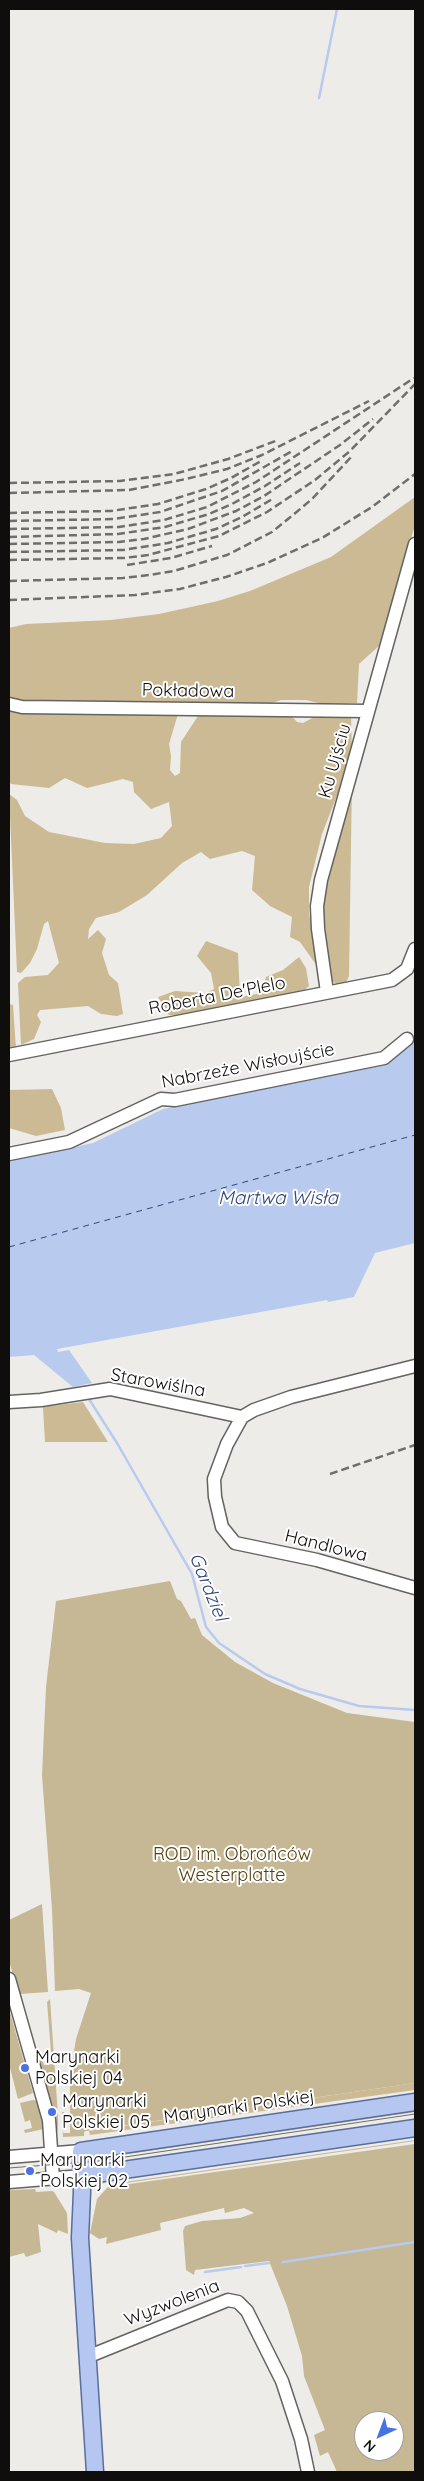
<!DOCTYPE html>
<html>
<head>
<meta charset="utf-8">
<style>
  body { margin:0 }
  #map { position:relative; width:424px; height:2481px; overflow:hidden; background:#edece9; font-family:Quicksand,sans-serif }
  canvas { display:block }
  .frame { position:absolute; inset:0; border:10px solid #0f0e0d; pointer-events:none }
  .north { position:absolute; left:354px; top:2411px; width:50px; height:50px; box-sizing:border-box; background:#fff; border:1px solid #9f9f9e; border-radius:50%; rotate:223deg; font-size:14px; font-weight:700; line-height:20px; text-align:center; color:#0f0e0d }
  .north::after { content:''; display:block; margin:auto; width:18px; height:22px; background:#4872e4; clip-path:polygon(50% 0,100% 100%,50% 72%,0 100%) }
</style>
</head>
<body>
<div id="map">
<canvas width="424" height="2481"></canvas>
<div class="frame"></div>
<div class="north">N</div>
</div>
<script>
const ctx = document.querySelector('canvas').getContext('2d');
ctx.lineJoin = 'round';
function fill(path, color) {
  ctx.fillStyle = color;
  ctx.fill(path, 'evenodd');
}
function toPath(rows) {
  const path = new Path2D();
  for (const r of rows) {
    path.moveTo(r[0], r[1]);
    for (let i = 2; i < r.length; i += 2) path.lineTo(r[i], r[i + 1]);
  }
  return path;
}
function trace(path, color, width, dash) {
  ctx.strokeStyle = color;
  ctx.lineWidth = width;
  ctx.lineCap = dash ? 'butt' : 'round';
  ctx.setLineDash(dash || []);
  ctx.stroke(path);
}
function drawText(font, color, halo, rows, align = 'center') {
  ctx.font = font + ' Quicksand,sans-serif';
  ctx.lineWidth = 4;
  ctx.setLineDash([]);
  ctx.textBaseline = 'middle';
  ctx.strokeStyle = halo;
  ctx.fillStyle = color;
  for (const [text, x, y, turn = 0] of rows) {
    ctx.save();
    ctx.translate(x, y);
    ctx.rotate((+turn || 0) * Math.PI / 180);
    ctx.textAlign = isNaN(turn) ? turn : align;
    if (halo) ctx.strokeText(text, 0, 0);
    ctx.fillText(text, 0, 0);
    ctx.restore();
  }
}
fill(toPath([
  [170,1581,177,1599,181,1601,191,1619,195,1618,202,1635,235,1662,273,1683,347,1713,415,1722,415,2083,86,2131,84,2132,84,2136,63,2137,62,2112,64,2112,63,2133,70,2133,70,2076,76,2039,91,1993,79,1989,55,1991,52,1909,42,1775,46,1687,56,1601],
  [42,1904,48,1992,19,1994,9,1961,9,1920],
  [50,1999,58,2116,58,2133,54,2112,36,2058,40,2054,44,2065,52,2064,47,2002],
  [9,2009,33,2093,18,2099,9,2064],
  [33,2100,37,2101,44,2129,25,2133,24,2130,32,2128,30,2120,25,2122,20,2103],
  [415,2107,415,2112,94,2159,96,2157],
  [415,2133,415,2137,108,2181,93,2188,98,2182],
  [415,2140,415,2141,112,2185,111,2184],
  [415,2144,415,2472,337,2472,328,2452,320,2456,314,2435,325,2430,304,2376,302,2356,287,2306,269,2261,195,2270,194,2275,186,2270,183,2231,185,2226,202,2221,240,2218,254,2213,244,2208,225,2213,224,2208,160,2223,161,2230,106,2244,107,2237,99,2239,90,2233,97,2199,108,2187],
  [364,2421,394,2421,394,2451,364,2451],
  [35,2189,36,2192,52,2191,54,2192,67,2213,68,2234,58,2230,57,2233,38,2224,41,2252,26,2257,24,2253,9,2257,9,2190]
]), '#c6b795');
fill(toPath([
  [415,497,415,525,380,645,359,664,357,703,323,704,306,700,281,700,272,703,27,702,9,698,9,628,26,624,111,620,159,614,218,601,250,591,331,557],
  [9,711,178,714,169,744,171,756,170,770,175,776,180,773,181,742,200,713,289,713,297,722,303,723,320,714,351,714,352,757,322,834,309,887,309,913,317,966,300,942,290,937,292,917,270,906,252,890,255,856,242,851,210,859,201,852,182,863,147,895,119,912,96,918,89,929,88,939,98,930,106,939,102,953,109,975,118,983,123,1014,117,1016,101,1014,88,1006,40,1010,37,1015,41,1022,34,1039,21,1045,18,983,25,977,48,975,59,963,48,921,44,924,37,949,30,963,21,973,17,972,9,794,17,800,25,816,49,832,105,843,134,844,161,838,172,826,169,802,151,809,134,792,133,782,123,779,87,788,65,778,49,788,11,784,9,782],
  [352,779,349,976,345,985,339,986,332,981,322,905,323,884],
  [206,941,238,953,240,997,262,993,266,977,283,970,299,957,306,968,309,986,299,995,186,1015,169,1015,158,997,175,991,205,993,214,989,211,973,197,956],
  [9,1004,13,1005,16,1048,9,1051],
  [52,1089,61,1108,65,1130,36,1136,9,1128,9,1090],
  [83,1402,108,1442,45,1442,43,1407],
  [415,2083,415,2090,90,2135,89,2131]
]), '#cbba93');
fill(toPath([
  [415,1039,415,1243,375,1253,354,1297,328,1302,327,1300,57,1349,58,1352,69,1350,92,1383,73,1387,34,1355,9,1357,9,1161,93,1143,163,1109,385,1065]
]), '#b9caef');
trace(toPath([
  [319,98,337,9],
  [87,1396,117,1443,192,1574,206,1627,219,1643,265,1674,300,1689,359,1706,415,1710],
  [283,2262,415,2242],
  [245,2266,269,2263],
  [205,2272,241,2267]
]), '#b9caef', 2.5);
trace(toPath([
  [9,1247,415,1135]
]), '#334778', 1, [6, 5]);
const minor = toPath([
  [9,704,22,707,367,711],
  [327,992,318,929,317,906,321,880,415,544],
  [9,1055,392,980,407,969,415,949],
  [9,1154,69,1142,161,1099,175,1100,384,1058,407,1039],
  [415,1366,291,1397,254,1410,242,1417,227,1444,214,1479,215,1497,222,1527,235,1543,317,1560,415,1588],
  [9,1402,41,1400,110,1389,242,1417],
  [9,1979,49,2120,53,2179],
  [9,2157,81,2151],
  [9,2182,82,2176],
  [87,2357,228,2300,238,2302,247,2311,282,2381,301,2439,308,2472]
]);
const major = toPath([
  [82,2176,415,2128],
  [95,2472,80,2238,82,2192,81,2151,415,2102]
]);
trace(minor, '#646360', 15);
trace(major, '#5a6e9a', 19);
trace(minor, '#fff', 12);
trace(major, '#b5c7f0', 16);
trace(toPath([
  [9,2168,98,2161,415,2114]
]), '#6f6e6c', 1);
trace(toPath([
  [9,483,120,481,174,474,228,459,278,440],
  [9,493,129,490,186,479,227,469,262,455,369,401],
  [9,513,111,511,158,504,206,489,231,478,261,461],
  [9,521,114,519,160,512,222,491,294,450],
  [9,529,119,527,164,520,207,507,256,482,414,378],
  [9,537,118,534,165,527,209,514,232,504,265,486,300,463],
  [9,544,119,542,144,539,188,529,236,511,264,496,340,445,373,419],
  [9,552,123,550,168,543,216,529,242,517,274,498],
  [9,560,124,558,148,555,219,536,267,512,315,480,350,451,415,384],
  [127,565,171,558,212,546],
  [9,581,123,578,149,575,174,571,227,555,272,532,293,515,312,499,353,455],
  [9,600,135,595,180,589,226,577,267,563,322,538,372,507,415,474],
  [330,1474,415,1445]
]), '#6f6e6c', 2.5, [8, 4]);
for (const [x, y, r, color] of [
  [25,2068,5,"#4872e4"],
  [52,2112,5,"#4872e4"],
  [30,2171,5,"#4872e4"]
]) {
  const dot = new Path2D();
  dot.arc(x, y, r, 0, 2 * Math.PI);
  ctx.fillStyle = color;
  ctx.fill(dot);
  trace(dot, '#fff', 2);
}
drawText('18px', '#0f0e0d', '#fff', [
  ["Pokładowa",188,691,1],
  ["Ku Ujściu",335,761,-74],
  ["Roberta De'Plelo",217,996,-11],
  ["Nabrzeże Wisłoujście",248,1066,-11],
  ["Starowiślna",158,1383,10],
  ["Handlowa",326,1546,14],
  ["Marynarki Polskiej",239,2107,-8],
  ["Wyzwolenia",172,2303,-21]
]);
drawText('18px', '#52400f', '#fff', [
  ["ROD im. Obrońców",232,1855],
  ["Westerplatte",232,1876]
]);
drawText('18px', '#0f0e0d', '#fff', [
  ["Marynarki",35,2058],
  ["Polskiej 04",35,2079],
  ["Marynarki",62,2102],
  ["Polskiej 05",62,2123],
  ["Marynarki",40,2161],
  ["Polskiej 02",40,2182]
], 'left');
drawText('italic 19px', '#334778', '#fff', [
  ["Martwa Wisła",278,1198],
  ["Gardziel",208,1587,68]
]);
</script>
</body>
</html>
